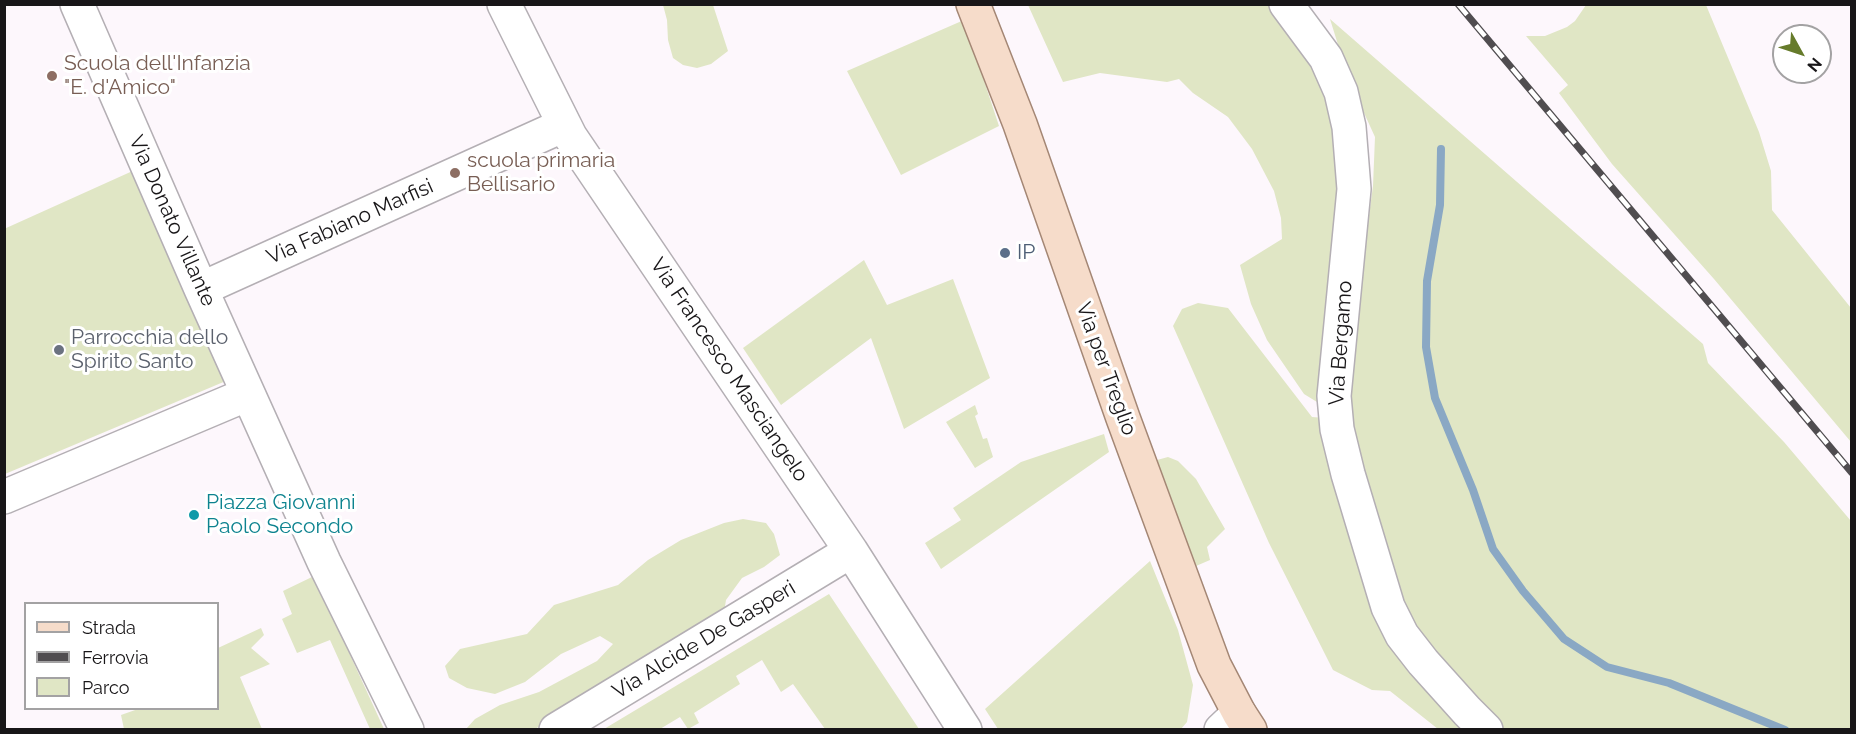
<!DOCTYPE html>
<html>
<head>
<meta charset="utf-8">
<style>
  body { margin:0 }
  #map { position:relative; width:1856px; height:734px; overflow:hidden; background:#fdf7fc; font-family:Raleway,sans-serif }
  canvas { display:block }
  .frame { position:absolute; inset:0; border:6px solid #181618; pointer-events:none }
  .legend { position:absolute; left:24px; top:602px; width:195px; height:108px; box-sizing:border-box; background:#fff; border:2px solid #a3a2a3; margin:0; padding:8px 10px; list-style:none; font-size:18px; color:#181618 }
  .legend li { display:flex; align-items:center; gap:12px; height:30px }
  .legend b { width:30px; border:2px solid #a3a2a3 }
  .north { position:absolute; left:1772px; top:24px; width:60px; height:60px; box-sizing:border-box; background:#fff; border:2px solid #a3a2a3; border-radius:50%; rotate:130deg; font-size:16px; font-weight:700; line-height:24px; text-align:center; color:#181618 }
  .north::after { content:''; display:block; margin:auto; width:21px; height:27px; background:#667b2b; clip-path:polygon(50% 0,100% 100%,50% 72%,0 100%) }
</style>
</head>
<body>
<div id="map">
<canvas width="1856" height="734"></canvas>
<div class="frame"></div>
<ul class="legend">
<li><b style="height:8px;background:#f6dcca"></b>Strada</li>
<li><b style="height:8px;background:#504d50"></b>Ferrovia</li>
<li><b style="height:16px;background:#e0e6c5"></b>Parco</li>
</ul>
<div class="north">N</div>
</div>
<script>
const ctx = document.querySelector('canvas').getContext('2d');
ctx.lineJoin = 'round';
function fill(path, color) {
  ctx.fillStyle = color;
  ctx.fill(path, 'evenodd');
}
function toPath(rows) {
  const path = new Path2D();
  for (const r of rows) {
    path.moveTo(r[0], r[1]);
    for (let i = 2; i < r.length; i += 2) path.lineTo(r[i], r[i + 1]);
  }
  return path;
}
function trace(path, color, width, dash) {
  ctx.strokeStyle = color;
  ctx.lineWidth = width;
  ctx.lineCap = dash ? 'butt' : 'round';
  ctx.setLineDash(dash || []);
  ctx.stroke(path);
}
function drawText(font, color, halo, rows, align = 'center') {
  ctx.font = font + ' Raleway,sans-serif';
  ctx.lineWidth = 6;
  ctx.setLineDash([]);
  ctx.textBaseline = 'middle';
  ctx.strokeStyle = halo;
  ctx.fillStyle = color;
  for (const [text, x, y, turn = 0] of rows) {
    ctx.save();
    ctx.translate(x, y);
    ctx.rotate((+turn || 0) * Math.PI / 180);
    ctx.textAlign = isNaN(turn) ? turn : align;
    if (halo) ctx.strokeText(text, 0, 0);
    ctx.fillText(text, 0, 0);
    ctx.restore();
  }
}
fill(toPath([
  [663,5,713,5,728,51,711,64,697,68,683,65,673,58,668,40,667,20],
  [1028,5,1276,5,1327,71,1343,123,1325,399,1317,402,1304,394,1267,340,1251,304,1240,265,1282,239,1281,218,1274,191,1252,149,1228,117,1193,93,1179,79,1167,82,1100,73,1063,82],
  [1586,5,1706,5,1759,132,1771,171,1772,210,1851,308,1851,442,1714,279,1612,164,1559,93,1568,85,1526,36,1545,36,1567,27,1575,21],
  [1330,19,1703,344,1708,363,1784,442,1851,521,1851,729,1438,729,1390,691,1372,690,1333,670,1269,543,1173,326,1182,309,1198,303,1228,308,1312,417,1325,418,1351,346,1373,186,1375,137,1349,80],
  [964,20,999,126,901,175,847,71],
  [137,169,233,378,5,474,4,229],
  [864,260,887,305,953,279,990,378,904,429,871,338,781,405,743,348],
  [975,405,978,414,975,416,983,439,987,438,993,457,975,468,946,422],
  [1104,434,1109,452,941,569,925,543,961,520,953,508,1021,462],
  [1168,457,1178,461,1196,479,1225,529,1207,547,1210,560,1196,566,1157,460],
  [743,519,766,523,774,534,780,555,764,567,742,578,726,600,723,619,535,729,466,729,475,719,500,705,539,692,597,661,613,644,600,636,561,654,525,682,495,694,467,688,449,678,445,666,460,649,527,634,554,605,618,585,648,560,681,540,724,523],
  [1150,561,1178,630,1193,685,1187,722,1181,729,998,729,985,709],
  [314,576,384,729,370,729,330,640,297,653,282,619,292,614,283,591],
  [829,594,919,729,825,729,793,684,781,692,762,660,736,676,740,684,694,713,699,723,688,729,680,717,660,729,604,729],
  [261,628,264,635,251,648,270,664,240,677,262,729,124,729,121,715,138,709,218,708,218,648]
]), '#e0e6c5');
trace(toPath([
  [1441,149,1440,205,1427,281,1426,347,1435,398,1473,490,1493,549,1523,591,1564,639,1607,667,1669,683,1785,730]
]), '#8aa8c4', 8);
const minor = toPath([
  [77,4,201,289,324,562,407,730],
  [504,4,570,136,851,551,965,730],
  [1286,4,1326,58,1341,92,1349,127,1354,189,1334,396,1337,429,1348,474,1388,607,1402,635,1423,662,1467,711,1486,730],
  [201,289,564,125],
  [4,497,248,394],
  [556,730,851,551],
  [1221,730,1239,713]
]);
const major = toPath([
  [973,4,1020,124,1123,418,1214,665,1239,713,1250,730]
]);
trace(minor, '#b4afb4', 36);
trace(major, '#a48775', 36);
trace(minor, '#fff', 33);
trace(major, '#f6dcca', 33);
const rail = toPath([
  [1458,4,1852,473]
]);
trace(rail, '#504d50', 7);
trace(rail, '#fff', 4.5, [14]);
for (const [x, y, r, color] of [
  [52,76,6,"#8d6e63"],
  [455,173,6,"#8d6e63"],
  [1005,253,6,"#5c6f8a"],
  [59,350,6,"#6b7280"],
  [194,515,6,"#0f9aa8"]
]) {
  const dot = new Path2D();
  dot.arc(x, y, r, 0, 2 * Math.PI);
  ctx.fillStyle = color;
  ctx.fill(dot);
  trace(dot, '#fff', 2);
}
drawText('21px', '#785e54', '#fff', [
  ["Scuola dell'Infanzia",64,64],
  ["\"E. d'Amico\"",64,88],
  ["scuola primaria",467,161],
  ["Bellisario",467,185]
], 'left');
drawText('21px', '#181618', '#fff', [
  ["Via Donato Villante",172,221,66],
  ["Via Fabiano Marfisi",350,222,-24],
  ["Via Bergamo",1341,343,-86],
  ["Via per Treglio",1106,369,70],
  ["Via Francesco Masciangelo",729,370,56],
  ["Via Alcide De Gasperi",704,640,-31]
]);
drawText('21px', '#4e5e75', '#fff', [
  ["IP",1017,253]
], 'left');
drawText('21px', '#5b616d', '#fff', [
  ["Parrocchia dello",71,338],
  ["Spirito Santo",71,362]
], 'left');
drawText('21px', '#0d838f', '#fff', [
  ["Piazza Giovanni",206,503],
  ["Paolo Secondo",206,527]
], 'left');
</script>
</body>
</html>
